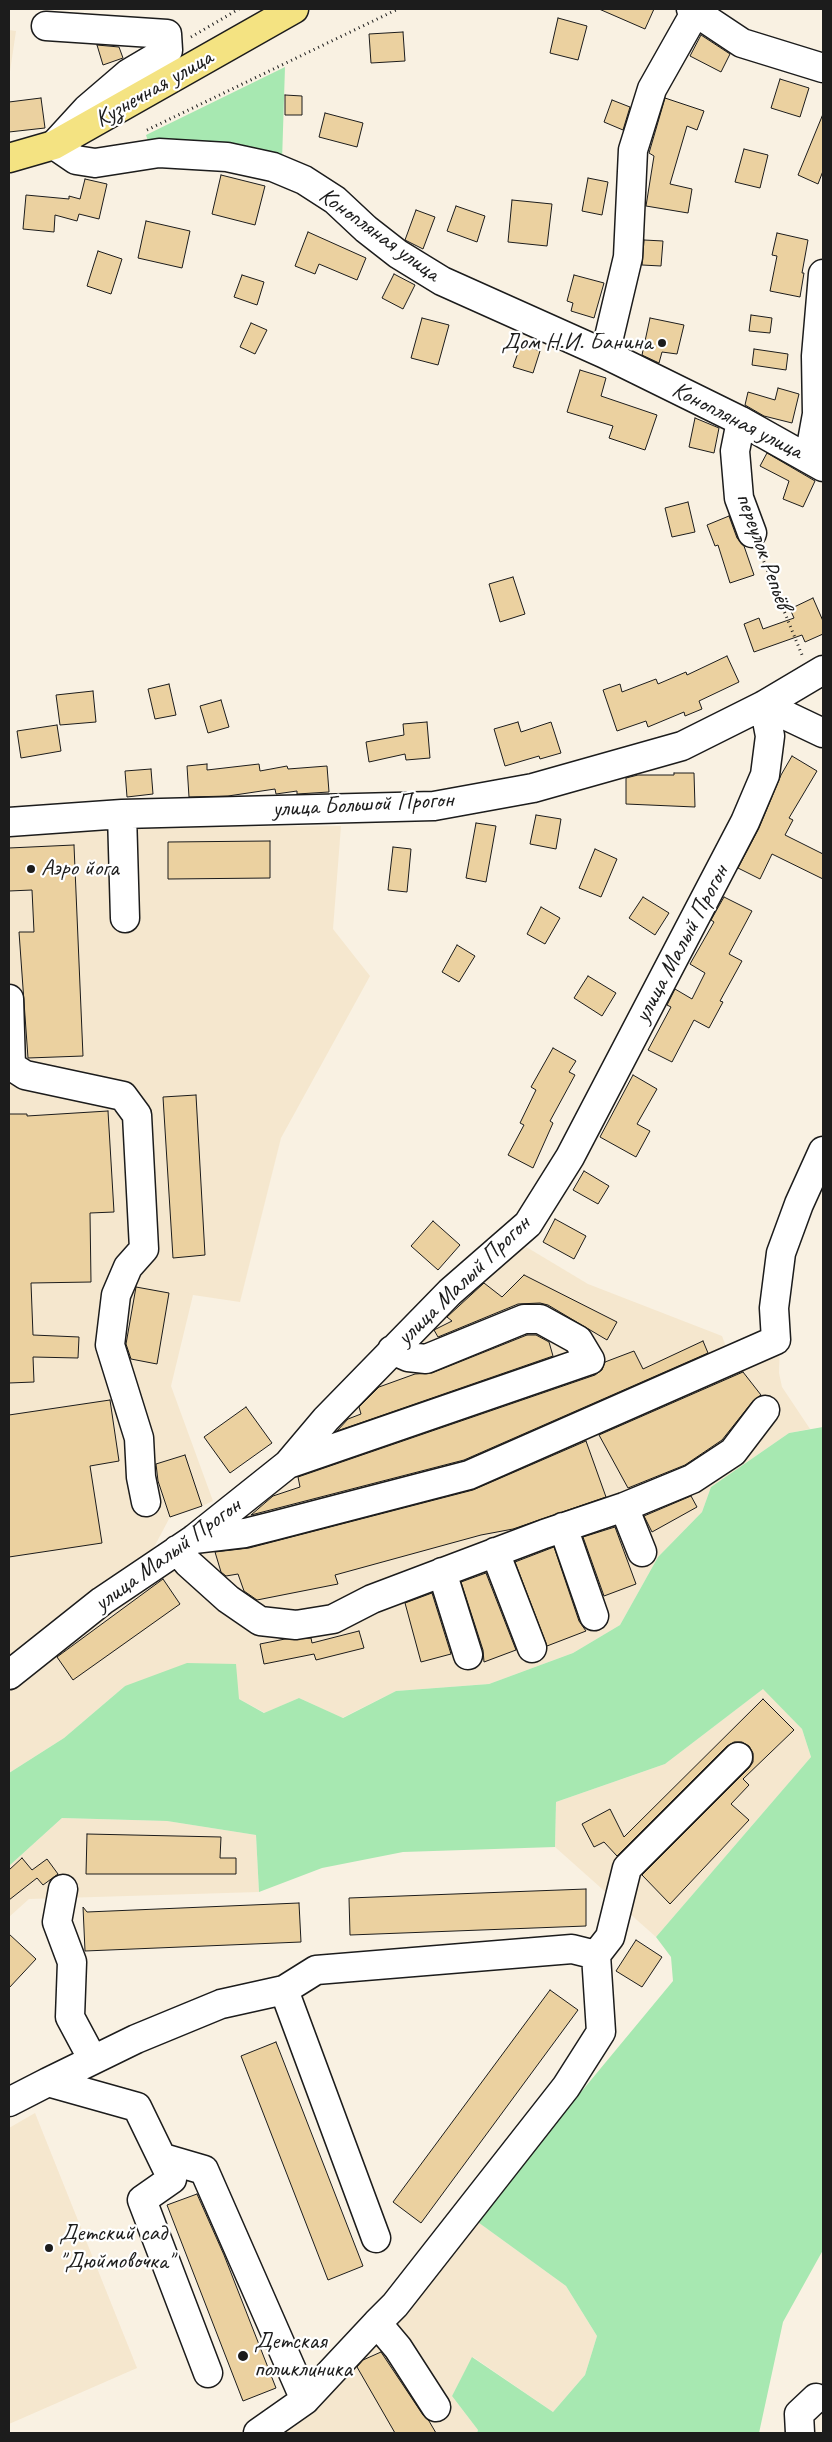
<!DOCTYPE html>
<html>
<head>
<meta charset="utf-8">
<style>
  body { margin:0 }
  #map { position:relative; width:832px; height:2442px; overflow:hidden; background:#f9f1e2; font-family:Caveat,sans-serif }
  canvas { display:block }
  .frame { position:absolute; inset:0; border:10px solid #1c1c1c; pointer-events:none }
</style>
</head>
<body>
<div id="map">
<canvas width="832" height="2442"></canvas>
<div class="frame"></div>
</div>
<script>
const ctx = document.querySelector('canvas').getContext('2d');
ctx.lineJoin = 'round';
function fill(path, color) {
  ctx.fillStyle = color;
  ctx.fill(path, 'evenodd');
}
function toPath(rows) {
  const path = new Path2D();
  for (const r of rows) {
    path.moveTo(r[0], r[1]);
    for (let i = 2; i < r.length; i += 2) path.lineTo(r[i], r[i + 1]);
  }
  return path;
}
function trace(path, color, width, dash) {
  ctx.strokeStyle = color;
  ctx.lineWidth = width;
  ctx.lineCap = dash ? 'butt' : 'round';
  ctx.setLineDash(dash || []);
  ctx.stroke(path);
}
function drawText(font, color, halo, rows, align = 'center') {
  ctx.font = font + ' Caveat,sans-serif';
  ctx.lineWidth = 4.5;
  ctx.setLineDash([]);
  ctx.textBaseline = 'middle';
  ctx.strokeStyle = halo;
  ctx.fillStyle = color;
  for (const [text, x, y, turn = 0] of rows) {
    ctx.save();
    ctx.translate(x, y);
    ctx.rotate((+turn || 0) * Math.PI / 180);
    ctx.textAlign = isNaN(turn) ? turn : align;
    if (halo) ctx.strokeText(text, 0, 0);
    ctx.fillText(text, 0, 0);
    ctx.restore();
  }
}
fill(toPath([
  [9,30,16,31,9,78],
  [341,826,333,929,370,976,281,1138,240,1302,193,1295,171,1386,213,1501,202,1506,185,1455,153,1465,170,1517,152,1551,9,1660,9,836,144,827],
  [523,1245,588,1284,722,1336,728,1352,780,1341,779,1373,782,1387,810,1429,789,1433,711,1487,702,1512,658,1557,620,1625,573,1653,489,1684,396,1691,342,1718,299,1698,265,1713,239,1699,125,1686,64,1738,9,1773,9,1682,366,1384],
  [764,1688,802,1729,811,1757,656,1937,555,1847,556,1802,665,1764],
  [62,1818,167,1821,256,1835,259,1892,29,1899,9,1917,9,1866],
  [35,2113,137,2368,9,2424,9,2128],
  [475,2220,566,2286,597,2336,585,2375,553,2412,473,2357,452,2396,478,2430,477,2433,265,2433]
]), '#f5e7ce');
fill(toPath([
  [285,67,282,161,150,147,146,135],
  [823,1427,823,2250,783,2322,759,2433,477,2433,478,2430,452,2396,472,2357,553,2412,585,2375,597,2336,566,2286,475,2220,673,1981,671,1957,656,1937,811,1757,802,1729,763,1689,665,1764,556,1802,555,1847,403,1852,322,1868,259,1892,256,1835,167,1821,62,1818,9,1866,9,1773,64,1738,125,1686,187,1663,236,1664,239,1699,264,1713,299,1698,343,1718,396,1691,489,1684,573,1653,620,1625,658,1557,702,1512,711,1487,789,1433]
]), '#a7e8b1');
const building = toPath([
  [599,9,654,9,645,29,599,9],
  [558,18,587,26,578,60,550,53,558,18],
  [403,32,405,61,371,63,369,34,403,32],
  [701,35,730,54,721,72,690,56,701,35],
  [97,45,119,47,123,58,103,65,97,45],
  [780,79,809,88,800,117,771,108,780,79],
  [285,95,302,96,302,115,285,115,285,95],
  [41,98,45,128,9,132,9,102,41,98],
  [665,98,704,111,697,130,687,126,670,184,692,189,688,213,646,206,654,156,649,153,665,98],
  [612,100,630,107,623,130,604,122,612,100],
  [325,113,363,123,357,147,319,137,325,113],
  [823,114,823,171,818,184,798,175,823,114],
  [744,149,768,155,760,188,735,182,744,149],
  [221,175,265,186,255,225,212,214,221,175],
  [588,178,608,182,602,215,582,211,588,178],
  [85,179,107,184,99,219,79,214,77,221,55,215,54,232,23,229,26,195,69,199,69,196,80,199,85,179],
  [512,200,552,204,547,246,508,242,512,200],
  [456,206,485,216,477,242,447,231,456,206],
  [416,210,435,217,423,249,405,240,416,210],
  [146,221,190,231,182,268,138,258,146,221],
  [308,232,366,258,357,280,319,264,315,274,295,266,308,232],
  [777,233,808,240,802,273,804,273,800,297,770,291,777,256,772,255,777,233],
  [644,240,663,241,661,266,642,265,644,240],
  [98,251,122,259,111,294,87,286,98,251],
  [394,274,415,285,403,309,382,298,394,274],
  [242,275,264,282,257,305,234,297,242,275],
  [574,275,604,283,594,318,571,311,573,303,567,301,574,275],
  [751,315,772,318,770,333,749,331,751,315],
  [422,318,449,325,438,365,411,358,422,318],
  [650,318,684,325,677,354,662,352,659,363,642,355,650,318],
  [251,323,267,330,255,354,240,347,251,323],
  [521,344,540,351,533,373,513,367,521,344],
  [754,349,788,354,786,370,752,365,754,349],
  [580,370,606,378,601,396,657,415,645,450,609,438,613,426,567,412,580,370],
  [778,388,799,394,792,423,764,416,745,405,748,392,775,400,778,388],
  [695,418,719,428,714,453,689,447,695,418],
  [767,453,815,481,803,507,783,499,789,481,760,466,767,453],
  [688,502,695,532,672,537,665,508,688,502],
  [729,516,737,538,744,546,754,575,730,583,718,545,715,546,707,525,729,516],
  [513,577,525,614,500,622,489,584,513,577],
  [813,598,823,621,823,634,805,642,802,635,754,652,744,624,759,618,763,629,794,618,790,609,813,598],
  [727,656,739,682,699,701,702,709,685,716,684,712,648,727,646,721,617,731,603,690,620,684,622,692,656,679,658,684,686,672,687,675,727,656],
  [169,684,176,715,155,719,148,689,169,684],
  [93,691,96,722,60,725,56,695,93,691],
  [221,700,229,727,208,733,200,706,221,700],
  [427,722,430,758,406,760,405,754,369,762,366,742,404,735,403,724,427,722],
  [518,722,521,732,551,722,561,753,540,759,539,756,505,766,494,729,518,722],
  [57,725,61,751,21,758,17,731,57,725],
  [792,756,817,771,789,818,793,820,785,835,823,854,823,879,772,854,760,879,738,868,759,828,781,775,792,756],
  [207,764,207,770,259,764,260,771,287,766,288,769,327,766,329,792,297,794,297,791,276,794,275,789,228,796,189,797,187,766,207,764],
  [151,769,153,794,127,797,125,771,151,769],
  [674,773,694,773,695,807,626,804,626,778,638,775,674,775,674,773],
  [536,815,561,819,556,849,530,844,536,815],
  [476,823,496,826,486,882,466,878,476,823],
  [270,841,270,878,168,879,168,842,270,841],
  [74,845,83,1056,28,1058,19,932,34,932,32,890,9,891,9,848,74,845],
  [393,847,411,849,407,892,388,890,393,847],
  [595,849,617,859,601,897,579,888,595,849],
  [643,897,669,913,655,935,629,918,643,897],
  [724,897,752,911,729,954,742,961,720,1001,723,1002,709,1028,694,1020,672,1062,648,1050,671,1007,667,1005,675,989,692,999,705,973,690,964,714,922,711,920,724,897],
  [541,907,560,918,545,944,527,934,541,907],
  [457,945,475,956,459,982,442,972,457,945],
  [588,976,616,993,602,1016,574,998,588,976],
  [553,1048,576,1061,569,1072,575,1075,550,1121,553,1123,533,1168,508,1155,524,1125,520,1123,536,1090,531,1087,553,1048],
  [633,1075,657,1089,637,1124,650,1131,636,1157,600,1137,633,1075],
  [196,1095,205,1255,173,1258,163,1097,196,1095],
  [108,1111,114,1212,90,1213,91,1282,31,1283,33,1335,79,1337,78,1358,33,1357,34,1382,9,1383,9,1114,27,1114,27,1116,108,1111],
  [584,1171,609,1186,598,1204,573,1190,584,1171],
  [555,1219,586,1236,574,1259,543,1242,555,1219],
  [433,1221,460,1245,438,1270,411,1246,433,1221],
  [524,1275,617,1322,607,1340,548,1305,540,1303,518,1304,438,1337,434,1330,452,1321,447,1317,484,1283,502,1297,524,1275],
  [136,1287,169,1293,157,1364,131,1359,126,1344,136,1287],
  [527,1335,536,1335,549,1342,553,1356,337,1431,348,1419,361,1414,359,1407,379,1387,415,1374,432,1373,527,1335],
  [703,1341,708,1353,464,1460,251,1515,273,1496,300,1487,298,1477,595,1375,602,1370,605,1362,634,1351,643,1369,703,1341],
  [743,1372,761,1395,753,1401,722,1440,685,1465,628,1488,599,1435,743,1372],
  [110,1400,119,1461,90,1466,102,1543,9,1557,9,1415,110,1400],
  [246,1407,272,1443,230,1473,204,1437,246,1407],
  [586,1441,606,1497,513,1529,481,1535,335,1575,338,1584,257,1600,244,1591,238,1574,226,1576,221,1572,215,1552,249,1548,473,1490,586,1441],
  [185,1455,202,1506,170,1517,158,1481,156,1464,185,1455],
  [691,1496,697,1507,652,1532,644,1516,691,1496],
  [615,1527,636,1584,604,1596,583,1537,615,1527],
  [554,1547,579,1621,586,1631,547,1646,515,1562,554,1547],
  [486,1573,516,1650,484,1662,483,1650,461,1582,486,1573],
  [163,1579,180,1604,73,1680,57,1657,163,1579],
  [432,1593,451,1654,421,1662,405,1603,432,1593],
  [359,1631,364,1648,316,1660,314,1654,264,1664,260,1644,285,1639,311,1638,312,1643,359,1631],
  [763,1699,794,1730,743,1779,749,1785,731,1804,749,1820,670,1904,642,1875,749,1768,753,1762,753,1753,749,1746,742,1742,734,1742,727,1746,617,1856,604,1842,594,1847,582,1824,610,1809,624,1837,763,1699],
  [87,1834,221,1837,220,1858,236,1858,236,1874,86,1874,87,1834],
  [22,1858,32,1870,47,1859,58,1874,43,1885,37,1878,9,1900,9,1870,22,1858],
  [586,1889,586,1926,350,1935,349,1898,586,1889],
  [299,1903,301,1942,85,1951,83,1907,87,1912,299,1903],
  [9,1934,36,1959,9,1988,9,1934],
  [636,1940,662,1957,642,1987,616,1971,636,1940],
  [550,1990,578,2010,421,2223,393,2202,550,1990],
  [276,2042,363,2266,328,2280,241,2056,276,2042],
  [197,2194,224,2255,276,2388,243,2401,167,2205,197,2194],
  [381,2352,423,2415,429,2421,436,2433,395,2433,357,2367,363,2360,381,2352]
]);
fill(building, '#ebd1a0');
trace(building, '#1c1c1c', 1);
const minor = toPath([
  [691,9,742,43,823,68],
  [46,26,167,34,168,50,129,73,87,109,54,145,76,160,95,163,159,153,227,157,273,167,304,180,335,200,366,229,398,254,442,281,605,354,741,421,823,467],
  [605,354,628,257,633,150,652,89,696,11],
  [741,421,735,451,739,498,752,533],
  [809,458,817,414,816,356,823,274],
  [764,705,823,733],
  [122,814,125,918],
  [9,822,122,814,434,806,533,788,682,746,764,705,823,670],
  [9,999,11,1066,25,1075,123,1096,137,1115,144,1249,128,1267,116,1295,110,1345,139,1438,141,1477,146,1502],
  [288,1464,590,1360,578,1340,540,1319,524,1319,426,1359,408,1357,392,1350],
  [624,1507,642,1552],
  [563,1527,594,1616],
  [194,1539,245,1533,273,1526,469,1475,776,1340,774,1308,781,1253,799,1204,823,1151],
  [177,1550,188,1563,228,1599,260,1621,296,1625,333,1619,372,1599,544,1534,624,1507,692,1479,733,1452,765,1410],
  [495,1552,532,1648],
  [442,1572,468,1655],
  [9,1675,102,1601,194,1539,288,1464,326,1419,450,1292,528,1224,570,1157,745,822,765,775,770,736,764,705],
  [63,1889,57,1922,72,1962,70,2017,93,2060],
  [284,1990,316,1970,572,1949,596,1955,610,1937,627,1868,738,1757],
  [48,2082,136,2039,221,2004,284,1990,376,2238],
  [9,2102,48,2082,137,2107,172,2179,142,2200,208,2373],
  [163,2158,204,2170,305,2400],
  [377,2323,395,2305,566,2087,601,2032,596,1955],
  [258,2433,305,2400,377,2323,398,2348,436,2407],
  [800,2433,799,2414,816,2398]
]);
const major = toPath([
  [9,158,54,145,294,9]
]);
trace(minor, '#1c1c1c', 31);
trace(major, '#1c1c1c', 31);
trace(toPath([
  [191,37,239,9],
  [147,130,398,9],
  [760,552,802,655]
]), '#1c1c1c', 3, [1, 4]);
trace(minor, '#fff', 28);
trace(major, '#f4e382', 28);
for (const [x, y, r, color] of [
  [662,343,5,"#1c1c1c"],
  [31,869,5,"#1c1c1c"],
  [49,2248,5,"#1c1c1c"],
  [243,2356,6,"#1c1c1c"]
]) {
  const dot = new Path2D();
  dot.arc(x, y, r, 0, 2 * Math.PI);
  ctx.fillStyle = color;
  ctx.fill(dot);
  trace(dot, '#fff', 2);
}
drawText('24px', '#1c1c1c', '#fff', [
  ["Кузнечная улица",154,89,-30],
  ["Конопляная улица",379,235,36],
  ["Конопляная улица",737,421,27],
  ["переулок Репьёв",763,551,70],
  ["улица Большой Прогон",363,805,-3],
  ["улица Малый Прогон",682,944,-62],
  ["улица Малый Прогон",464,1281,-44],
  ["улица Малый Прогон",168,1555,-36]
]);
drawText('24px', '#1c1c1c', '#fff', [
  ["Дом Н.И. Банина",652,343,"right"],
  ["Аэро йога",41,869],
  ["Детский сад",59,2234],
  ["\"Дюймовочка\"",59,2262],
  ["Детская",254,2342],
  ["поликлиника",254,2370]
], 'left');
</script>
</body>
</html>
